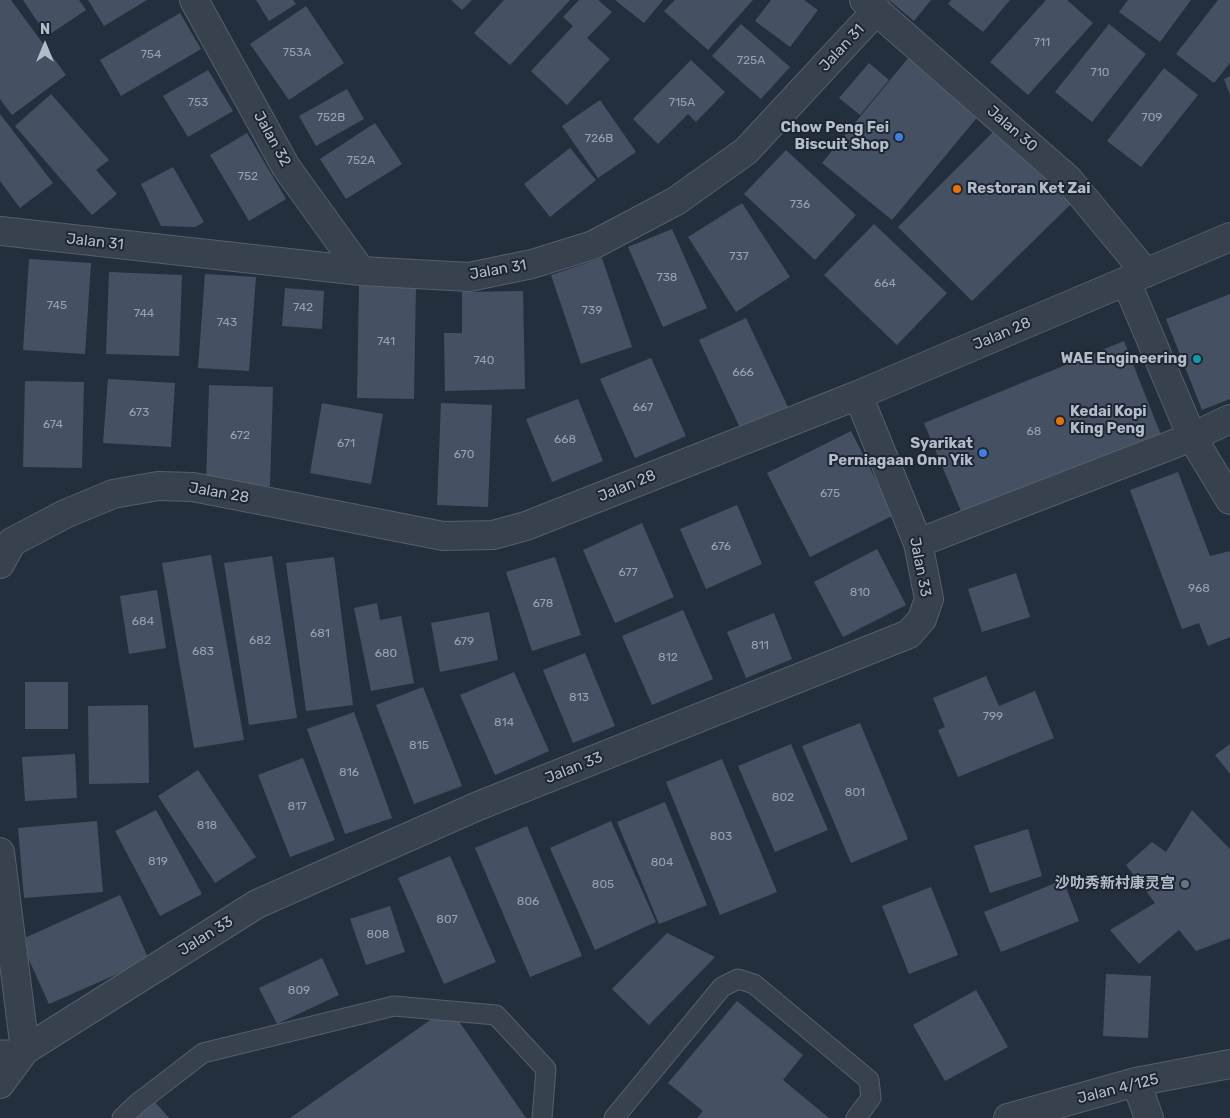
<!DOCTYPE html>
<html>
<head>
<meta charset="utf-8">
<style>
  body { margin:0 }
  #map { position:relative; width:1230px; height:1118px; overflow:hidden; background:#242f3e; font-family:Rubik,sans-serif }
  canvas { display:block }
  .north { position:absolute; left:20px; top:20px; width:50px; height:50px; -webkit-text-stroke:4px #1d2633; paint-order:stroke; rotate:0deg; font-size:14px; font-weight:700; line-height:20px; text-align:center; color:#b4bcc9 }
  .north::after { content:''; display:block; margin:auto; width:18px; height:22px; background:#b4bcc9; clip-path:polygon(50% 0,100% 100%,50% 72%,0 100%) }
</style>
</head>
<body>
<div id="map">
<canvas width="1230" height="1118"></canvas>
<div class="north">N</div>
</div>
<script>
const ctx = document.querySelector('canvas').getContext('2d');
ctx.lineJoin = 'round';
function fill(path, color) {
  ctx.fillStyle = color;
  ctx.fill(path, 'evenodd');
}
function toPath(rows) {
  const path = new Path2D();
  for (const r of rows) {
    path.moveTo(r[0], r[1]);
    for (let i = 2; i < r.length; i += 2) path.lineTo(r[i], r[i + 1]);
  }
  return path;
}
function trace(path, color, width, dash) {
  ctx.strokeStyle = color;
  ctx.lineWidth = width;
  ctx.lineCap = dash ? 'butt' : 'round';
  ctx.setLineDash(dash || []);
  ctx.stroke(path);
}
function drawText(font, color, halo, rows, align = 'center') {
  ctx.font = font + ' Rubik,"Noto Sans SC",sans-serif';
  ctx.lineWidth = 4;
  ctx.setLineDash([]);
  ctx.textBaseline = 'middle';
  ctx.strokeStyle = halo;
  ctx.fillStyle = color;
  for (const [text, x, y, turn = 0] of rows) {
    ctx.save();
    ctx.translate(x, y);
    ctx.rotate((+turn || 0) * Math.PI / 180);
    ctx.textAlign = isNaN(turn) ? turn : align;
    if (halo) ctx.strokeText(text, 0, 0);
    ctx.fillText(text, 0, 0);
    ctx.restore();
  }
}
fill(toPath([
  [0,0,11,0,66,75,12,115,0,99],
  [23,0,79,0,86,10,47,36],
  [88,0,147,0,104,26],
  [256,0,293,0,296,4,269,21],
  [451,0,472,0,462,10],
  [504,0,570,0,510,65,474,33],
  [579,0,598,0,612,12,587,38,610,59,567,105,531,71,573,26,563,17],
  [615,0,663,0,644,23],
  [675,0,753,0,708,50,664,11],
  [771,0,804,0,818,10,790,47,755,21],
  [889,0,931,0,914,21],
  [951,0,1010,0,983,32,948,4],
  [1046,0,1067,0,1093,23,1028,95,990,62],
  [1128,0,1191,0,1160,42,1119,12],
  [1218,0,1230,0,1230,63,1214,83,1176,54],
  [306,6,344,63,289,100,250,44],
  [180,13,201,49,121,96,100,60],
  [741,24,790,67,761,99,712,56],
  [1109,24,1146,54,1092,122,1055,92],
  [909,57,980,114,892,220,822,163],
  [691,60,725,92,696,122,688,114,658,144,633,119],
  [869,63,889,80,860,115,839,98],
  [1164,68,1198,95,1141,167,1107,141],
  [208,70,233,111,188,137,163,96],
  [1230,76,1230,95,1224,79],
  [347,89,364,119,316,146,299,116],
  [51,94,109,160,96,170,117,194,92,215,15,126],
  [600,100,636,152,598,178,562,126],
  [0,114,53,183,20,208,0,181],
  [375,123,402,164,346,199,320,159],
  [995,130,1071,204,972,301,898,227],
  [247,133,286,199,249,221,210,155],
  [570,148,596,180,550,217,524,184],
  [786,150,856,215,815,260,744,194],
  [173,167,204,222,195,227,161,226,141,184],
  [742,203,790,277,736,312,688,237],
  [874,224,947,293,897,345,824,275],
  [672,229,707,308,663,327,628,247],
  [602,258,632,347,581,364,551,275],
  [29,259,91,263,85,354,23,350],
  [109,272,182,275,179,356,106,354],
  [205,274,256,277,249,371,198,368],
  [359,285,416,286,414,399,357,398],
  [285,288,324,291,322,329,282,326],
  [523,291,525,389,445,391,444,333,462,333,462,292],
  [1230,294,1230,399,1202,410,1166,319],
  [746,318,788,407,740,428,699,340],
  [1124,341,1161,435,963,516,924,423],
  [651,358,686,436,635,458,600,379],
  [108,379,175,383,171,447,103,443],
  [25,381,84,382,82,468,23,467],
  [209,385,273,387,270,486,206,484],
  [578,399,603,461,552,482,526,419],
  [322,403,383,414,371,484,310,473],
  [441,403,492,405,488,507,437,505],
  [851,431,894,515,810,557,767,473],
  [1178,472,1210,556,1230,551,1230,637,1208,646,1199,623,1182,629,1130,490],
  [737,505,762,564,706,589,680,529],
  [642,523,674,597,615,623,583,550],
  [877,549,906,605,843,637,814,582],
  [211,555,244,740,194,748,162,563],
  [272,556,297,718,249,725,224,563],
  [334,557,353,705,306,711,286,563],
  [555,557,581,635,532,651,506,572],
  [1016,573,1030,617,982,632,968,589],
  [157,590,166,648,129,654,120,596],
  [377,603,380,620,401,616,414,683,371,691,354,608],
  [683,610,713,679,652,705,622,636],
  [489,612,498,660,440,672,431,623],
  [774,613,792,659,746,678,727,632],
  [585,653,615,726,573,743,543,670],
  [514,672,549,751,495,775,460,695],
  [986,676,999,706,1035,691,1054,738,958,777,938,730,945,727,933,698],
  [25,682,68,682,68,729,25,729],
  [423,687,462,786,414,804,376,705],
  [148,705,149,783,89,784,88,706],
  [354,712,392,818,345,834,307,729],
  [860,723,908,839,851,863,802,746],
  [791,744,828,830,775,852,738,766],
  [1230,744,1230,774,1215,755],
  [75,754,77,798,25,801,22,757],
  [303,758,335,840,290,857,258,775],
  [722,759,777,892,720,915,666,782],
  [198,770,256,857,215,883,158,796],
  [665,802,707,905,659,924,617,822],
  [156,810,202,894,160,916,115,831],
  [1192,810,1230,849,1230,938,1196,951,1179,930,1139,964,1110,930,1155,903,1126,865,1152,842,1166,852],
  [97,821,103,892,24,898,18,828],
  [611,821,656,922,595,950,550,848],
  [527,826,582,956,530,977,475,848],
  [1028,829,1042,876,990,893,974,846],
  [450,856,496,962,444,984,398,878],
  [1063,880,1079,921,1001,952,984,912],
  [931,887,958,955,909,974,882,906],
  [120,895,149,960,49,1004,20,940],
  [390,906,405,952,366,965,350,919],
  [667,933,715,957,649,1025,612,989],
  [322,958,339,995,277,1024,259,988],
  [1106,974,1151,976,1148,1038,1103,1036],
  [976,990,1008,1047,945,1081,913,1025],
  [737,1001,803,1055,783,1080,829,1118,697,1118,703,1111,668,1083],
  [449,1007,526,1118,290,1118],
  [154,1101,169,1118,136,1118]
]), '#455162');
const service = toPath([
  [0,1050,25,1050],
  [122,1118,138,1103,203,1053,394,1006,496,1015,546,1069,542,1118],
  [614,1118,722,987,738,979,754,984,869,1080,871,1098,856,1118]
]);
const minor = toPath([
  [194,0,286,167,361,271],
  [864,0,1068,179,1146,273],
  [0,231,361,271,469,277,532,264,593,245,676,201,746,151,877,10],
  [1126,281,1192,437,1230,500],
  [12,542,65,514,113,494,158,486,193,487,443,536,493,535,526,526,858,395,1230,237],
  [918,543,1192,437,1230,419],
  [0,564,12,542],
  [0,852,25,1050,0,1084],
  [25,1050,257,904,478,806,909,634,922,619,929,599,918,543,858,395],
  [1136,1082,1149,1118]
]);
const tertiary = toPath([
  [1008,1118,1136,1082,1230,1064]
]);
trace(service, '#565f6c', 21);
trace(minor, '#565f6c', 30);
trace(tertiary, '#565f6c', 30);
trace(service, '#38414e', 19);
trace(minor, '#38414e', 28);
trace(tertiary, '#38414e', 28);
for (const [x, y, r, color] of [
  [899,137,5,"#3f7fe0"],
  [957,189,5,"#e8710a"],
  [1197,359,5,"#0f9aa8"],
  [1060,421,5,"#e8710a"],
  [983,453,5,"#3f7fe0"],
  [1185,884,5,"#6b7280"]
]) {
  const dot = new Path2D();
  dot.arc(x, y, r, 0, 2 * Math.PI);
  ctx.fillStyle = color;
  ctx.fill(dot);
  trace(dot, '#1d2633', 2);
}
drawText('12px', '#98a1af', null, [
  ["711",1042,43],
  ["753A",297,53],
  ["754",151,55],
  ["725A",751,61],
  ["710",1100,73],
  ["753",198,103],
  ["715A",682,103],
  ["752B",331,118],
  ["709",1152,118],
  ["726B",599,139],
  ["752A",361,161],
  ["752",248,177],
  ["736",800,205],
  ["737",739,257],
  ["738",667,278],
  ["664",885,284],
  ["745",57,306],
  ["742",303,308],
  ["739",592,311],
  ["744",144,314],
  ["743",227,323],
  ["741",386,342],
  ["740",484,361],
  ["666",743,373],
  ["667",643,408],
  ["673",139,413],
  ["674",53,425],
  ["68",1034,432],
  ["672",240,436],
  ["668",565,440],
  ["671",346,444],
  ["670",464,455],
  ["675",830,494],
  ["676",721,547],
  ["677",628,573],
  ["968",1199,589],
  ["810",860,593],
  ["678",543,604],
  ["684",143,622],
  ["681",320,634],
  ["682",260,641],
  ["679",464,642],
  ["811",760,646],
  ["683",203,652],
  ["680",386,654],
  ["812",668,658],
  ["813",579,698],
  ["799",993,717],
  ["814",504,723],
  ["815",419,746],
  ["816",349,773],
  ["801",855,793],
  ["802",783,798],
  ["817",297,807],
  ["818",207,826],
  ["803",721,837],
  ["819",158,862],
  ["804",662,863],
  ["805",603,885],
  ["806",528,902],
  ["807",447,920],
  ["808",378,935],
  ["809",299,991]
]);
drawText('15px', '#b4bcc9', '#1d2633', [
  ["Jalan 31",842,48,-47],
  ["Jalan 30",1012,129,41],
  ["Jalan 32",272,139,61],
  ["Jalan 31",95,242,6],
  ["Jalan 31",498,270,-10],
  ["Jalan 28",1002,334,-23],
  ["Jalan 28",627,486,-22],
  ["Jalan 28",219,493,10],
  ["Jalan 33",920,567,79],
  ["Jalan 33",574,768,-22],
  ["Jalan 33",206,936,-32],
  ["Jalan 4/125",1118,1089,-14]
]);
drawText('bold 15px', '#b4bcc9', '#1d2633', [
  ["Chow Peng Fei",889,128],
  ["Biscuit Shop",889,145],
  ["Restoran Ket Zai",967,189,"left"],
  ["WAE Engineering",1187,359],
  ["Kedai Kopi",1070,412,"left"],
  ["King Peng",1070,429,"left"],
  ["Syarikat",973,444],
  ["Perniagaan Onn Yik",973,461],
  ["沙叻秀新村康灵宫",1175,884]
], 'right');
</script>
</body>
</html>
